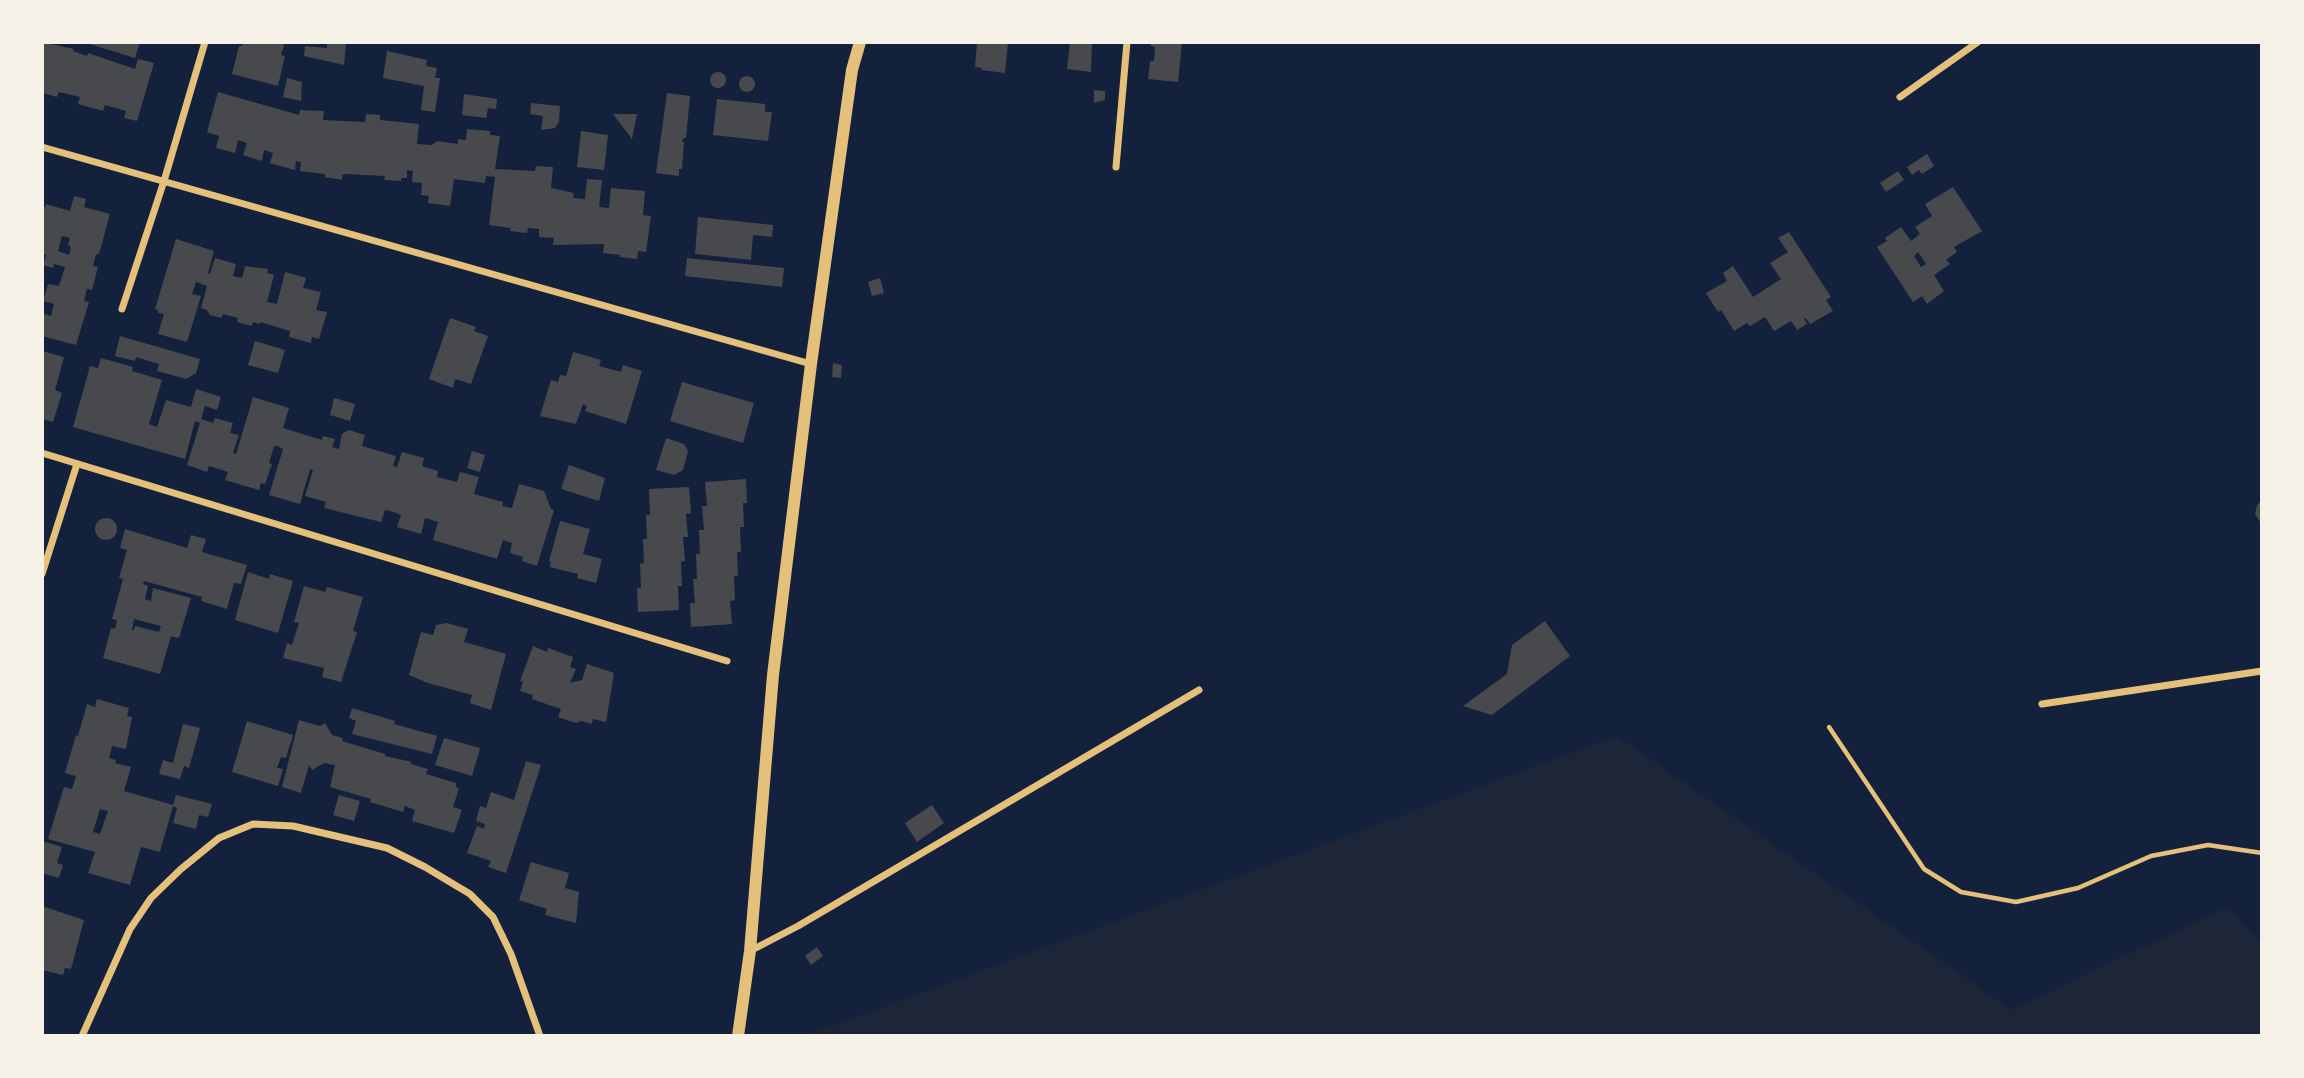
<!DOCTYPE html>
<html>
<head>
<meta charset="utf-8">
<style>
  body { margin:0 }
  #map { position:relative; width:2304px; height:1078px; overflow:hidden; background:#14213d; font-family:Quicksand,sans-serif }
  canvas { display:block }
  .frame { position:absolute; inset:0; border:44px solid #f6f1e7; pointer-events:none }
</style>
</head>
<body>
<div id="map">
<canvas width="2304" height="1078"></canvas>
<div class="frame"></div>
</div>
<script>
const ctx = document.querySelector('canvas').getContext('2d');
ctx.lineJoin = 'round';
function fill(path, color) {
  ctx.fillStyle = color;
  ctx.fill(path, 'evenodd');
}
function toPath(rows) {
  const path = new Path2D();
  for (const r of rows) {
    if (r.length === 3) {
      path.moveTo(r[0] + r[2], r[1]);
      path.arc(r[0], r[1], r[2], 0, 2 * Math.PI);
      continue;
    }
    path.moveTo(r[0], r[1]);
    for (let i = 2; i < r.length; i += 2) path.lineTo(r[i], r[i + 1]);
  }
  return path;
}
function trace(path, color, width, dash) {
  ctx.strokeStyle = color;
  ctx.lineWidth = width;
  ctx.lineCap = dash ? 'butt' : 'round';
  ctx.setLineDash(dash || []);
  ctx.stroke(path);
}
fill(toPath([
  [1617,736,2012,1010,2227,907,2262,944,2262,1036,805,1036]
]), '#1d2539');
fill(toPath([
  [42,42,74,49,73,51,87,56,88,53,135,69,138,59,154,63,137,121,124,118,126,111,105,105,103,111,78,104,80,97,59,92,57,97,42,93],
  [83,42,140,42,135,58],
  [243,42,285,42,281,55,285,56,278,86,232,74,239,46,242,46],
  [327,42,346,42,344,65,304,56,305,46,327,48],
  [977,42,1008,42,1005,73,981,70,982,68,975,67],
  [1070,42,1092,42,1091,72,1067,69],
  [1151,42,1182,42,1178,82,1148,79,1150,61,1154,61,1155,47,1151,46],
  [387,51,427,60,426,66,437,68,435,78,440,78,435,112,421,110,424,86,383,78],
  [718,80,8],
  [747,84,8],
  [287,78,302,82,301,101,283,97],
  [1094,90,1105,91,1105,100,1094,103],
  [218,92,299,115,300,110,324,111,323,120,365,122,366,114,380,115,380,120,419,124,417,144,432,145,437,141,458,144,458,139,466,140,467,129,490,131,490,135,500,136,495,169,535,171,536,166,553,167,551,188,574,193,573,198,585,199,587,179,602,180,599,207,609,208,611,188,645,191,643,215,651,216,646,252,638,251,637,259,620,257,620,255,603,253,604,244,553,245,554,238,539,237,539,229,528,228,527,233,510,231,511,228,489,225,495,177,486,176,485,183,454,179,450,206,428,203,429,196,421,195,422,183,412,182,413,171,407,170,407,178,401,178,401,181,384,180,385,176,346,174,342,175,342,180,325,177,325,174,300,171,301,162,296,161,295,170,270,163,273,153,264,150,262,161,243,155,247,143,238,140,235,153,216,148,219,136,207,132],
  [667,93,690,96,686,138,683,138,682,142,684,142,682,169,679,169,679,176,656,173],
  [464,94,497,99,496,109,488,108,486,118,462,115],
  [717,99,765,104,765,112,772,112,768,141,713,135],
  [531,103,560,106,559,122,555,128,541,130,543,116,530,114],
  [613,114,637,114,632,139],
  [581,131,608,135,604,170,577,167],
  [1927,154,1934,166,1922,174,1919,170,1912,175,1907,167],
  [1898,171,1904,180,1886,192,1880,183],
  [1953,187,1982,231,1954,247,1957,252,1946,260,1950,264,1934,275,1944,291,1927,304,1922,296,1913,302,1877,247,1887,241,1885,238,1901,227,1911,241,1920,234,1915,227,1932,216,1925,204],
  [1918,252,1926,264,1921,267,1914,256],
  [74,196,86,199,84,207,110,214,99,254,96,254,93,266,98,267,92,290,87,289,84,301,89,302,76,345,42,336,42,313,51,316,54,304,43,301,48,284,59,286,65,267,54,264,53,268,43,265,46,255,42,253,42,206,45,207,46,204,70,211],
  [62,236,70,238,68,245,71,247,69,255,58,251],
  [698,217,773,225,772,237,753,235,751,260,695,254],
  [1789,232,1831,297,1826,300,1833,311,1810,324,1806,318,1804,319,1807,324,1797,330,1791,321,1774,331,1765,317,1750,326,1747,323,1734,331,1721,310,1718,312,1706,293,1727,281,1723,273,1733,266,1753,297,1781,279,1770,263,1788,252,1778,238],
  [176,239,214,251,208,273,210,274,215,258,236,264,233,276,242,278,245,266,268,269,267,273,274,275,267,302,277,304,285,272,306,278,303,288,321,292,316,310,327,312,319,339,312,337,311,343,289,337,290,331,260,322,260,324,253,322,252,326,237,322,238,318,223,314,221,318,210,315,207,310,201,308,207,286,196,282,192,294,201,296,187,342,158,334,164,314,158,313,158,310,155,309],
  [687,258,784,268,782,287,685,276],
  [880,278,884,293,872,296,868,282],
  [450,318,476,327,474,331,488,336,471,384,455,379,453,388,429,379],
  [120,336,200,359,196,373,186,379,157,371,159,364,136,357,135,361,115,356],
  [255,341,285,350,278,373,248,365],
  [42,351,64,357,55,390,62,393,53,422,42,419],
  [573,352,601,360,599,366,621,372,623,365,642,371,626,424,585,411,587,406,583,404,576,424,540,416,551,380,558,382,560,375,566,376],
  [101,358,133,367,132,371,162,380,149,424,157,427,166,400,191,407,196,389,221,397,217,410,205,406,201,419,213,423,215,418,233,423,230,433,239,435,233,453,236,454,253,397,289,408,283,428,322,440,323,436,335,439,332,447,339,449,342,434,349,430,365,435,362,446,396,456,393,466,397,467,402,452,424,458,422,466,438,471,437,477,457,482,460,472,479,477,474,494,503,502,502,506,512,508,519,484,544,491,551,509,554,510,537,566,522,561,523,557,510,553,512,543,503,540,497,559,433,540,438,522,425,518,421,534,397,527,401,515,394,512,385,510,381,522,324,508,326,502,305,496,313,470,310,469,300,504,269,495,283,449,277,446,274,446,269,463,272,464,265,484,261,483,259,490,225,480,228,472,209,466,207,472,187,465,200,423,195,421,185,459,73,427,90,366,98,368],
  [833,363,842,365,841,378,832,377],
  [682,382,754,403,743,443,670,421],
  [334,398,355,404,350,421,330,415],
  [666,438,684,444,688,451,683,470,674,475,656,470],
  [472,451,485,455,480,472,467,468],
  [569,465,605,478,599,501,561,489],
  [746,479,747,503,743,503,744,527,740,527,741,552,737,552,738,576,734,576,735,600,730,601,732,624,691,627,690,603,695,603,693,579,697,579,696,554,700,554,699,530,704,530,702,506,707,506,705,482],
  [689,487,691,513,686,514,688,537,683,537,685,561,681,562,682,586,678,586,679,610,638,612,637,588,641,588,640,564,644,563,643,539,647,539,646,515,650,515,649,489],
  [2262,500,2262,525,2255,514,2257,505],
  [106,529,11],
  [560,521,590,529,583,554,602,559,596,583,577,578,578,574,550,567,551,562,549,561],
  [125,529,187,548,191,535,206,539,202,552,247,565,241,584,234,583,227,609,201,601,202,597,144,581,143,584,148,586,145,599,151,601,153,588,191,598,179,638,171,636,160,674,103,658,111,628,115,629,117,620,112,619,123,579,119,578,127,550,120,548],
  [134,619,161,626,159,632,135,626,134,630,132,630],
  [248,572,269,579,270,574,293,581,278,633,235,620],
  [304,586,325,592,327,587,363,597,353,631,357,632,341,682,322,677,324,668,283,658,287,643,292,645,299,623,294,622],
  [1545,621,1570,656,1492,715,1463,706,1507,674,1512,645],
  [447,623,468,629,464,642,506,654,491,710,470,703,472,695,428,683,409,675,421,632,433,635,436,625],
  [533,646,547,652,548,648,573,657,570,667,576,669,570,683,582,680,587,664,614,673,606,722,593,719,592,724,581,721,576,723,558,717,561,709,532,699,533,695,520,691,523,682,520,681],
  [97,699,129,708,127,716,132,717,126,749,112,746,109,758,116,760,115,763,131,767,124,791,173,805,176,795,212,804,208,817,199,815,196,829,173,823,177,808,173,806,160,852,141,847,130,885,88,873,95,852,48,839,64,787,72,789,76,776,65,773,76,735,78,736,87,704,95,707],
  [100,809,108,811,100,834,93,832],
  [352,708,395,721,394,724,437,736,432,754,352,734,356,721,349,718],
  [299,720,320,726,325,723,332,735,343,738,342,741,385,754,385,756,412,762,411,764,428,769,426,774,456,783,456,787,459,788,453,807,462,810,454,833,412,821,415,810,405,806,403,812,370,802,371,799,330,787,335,765,324,763,312,770,309,765,301,793,282,787],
  [247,721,293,735,286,758,281,757,277,768,283,769,278,786,232,772],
  [183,724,200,728,189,768,184,766,180,779,159,774,163,760,173,763],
  [444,738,480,748,472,776,435,765],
  [526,761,541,765,506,873,488,867,491,861,467,853,477,826,484,829,485,824,476,821,480,806,486,808,491,792,514,800],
  [339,795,360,801,354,821,333,815],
  [932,805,944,823,917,842,905,823],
  [42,841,62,847,57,863,63,865,59,878,42,873],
  [531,862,569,873,565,888,579,892,576,923,545,915,547,909,519,900],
  [42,906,84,920,71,969,65,968,63,975,42,970],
  [817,947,823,956,811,965,805,956]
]), '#48494c');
trace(toPath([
  [1829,727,1924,869,1961,892,2016,902,2078,888,2151,856,2208,845,2262,853]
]), '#e5c07b', 4.5);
trace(toPath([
  [1900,97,1978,42],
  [42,147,811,364],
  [1116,167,1127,42],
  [122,309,164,181,205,42],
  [42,453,727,661],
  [42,574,77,464],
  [2042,704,2262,671],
  [750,951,798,926,1199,690],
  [82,1036,130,929,151,898,181,869,219,838,253,824,293,826,387,848,425,867,470,894,493,917,511,954,540,1036]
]), '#e5c07b', 7);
trace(toPath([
  [738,1036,750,951,773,675,811,364,852,70,860,42]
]), '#e5c07b', 12);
</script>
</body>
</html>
